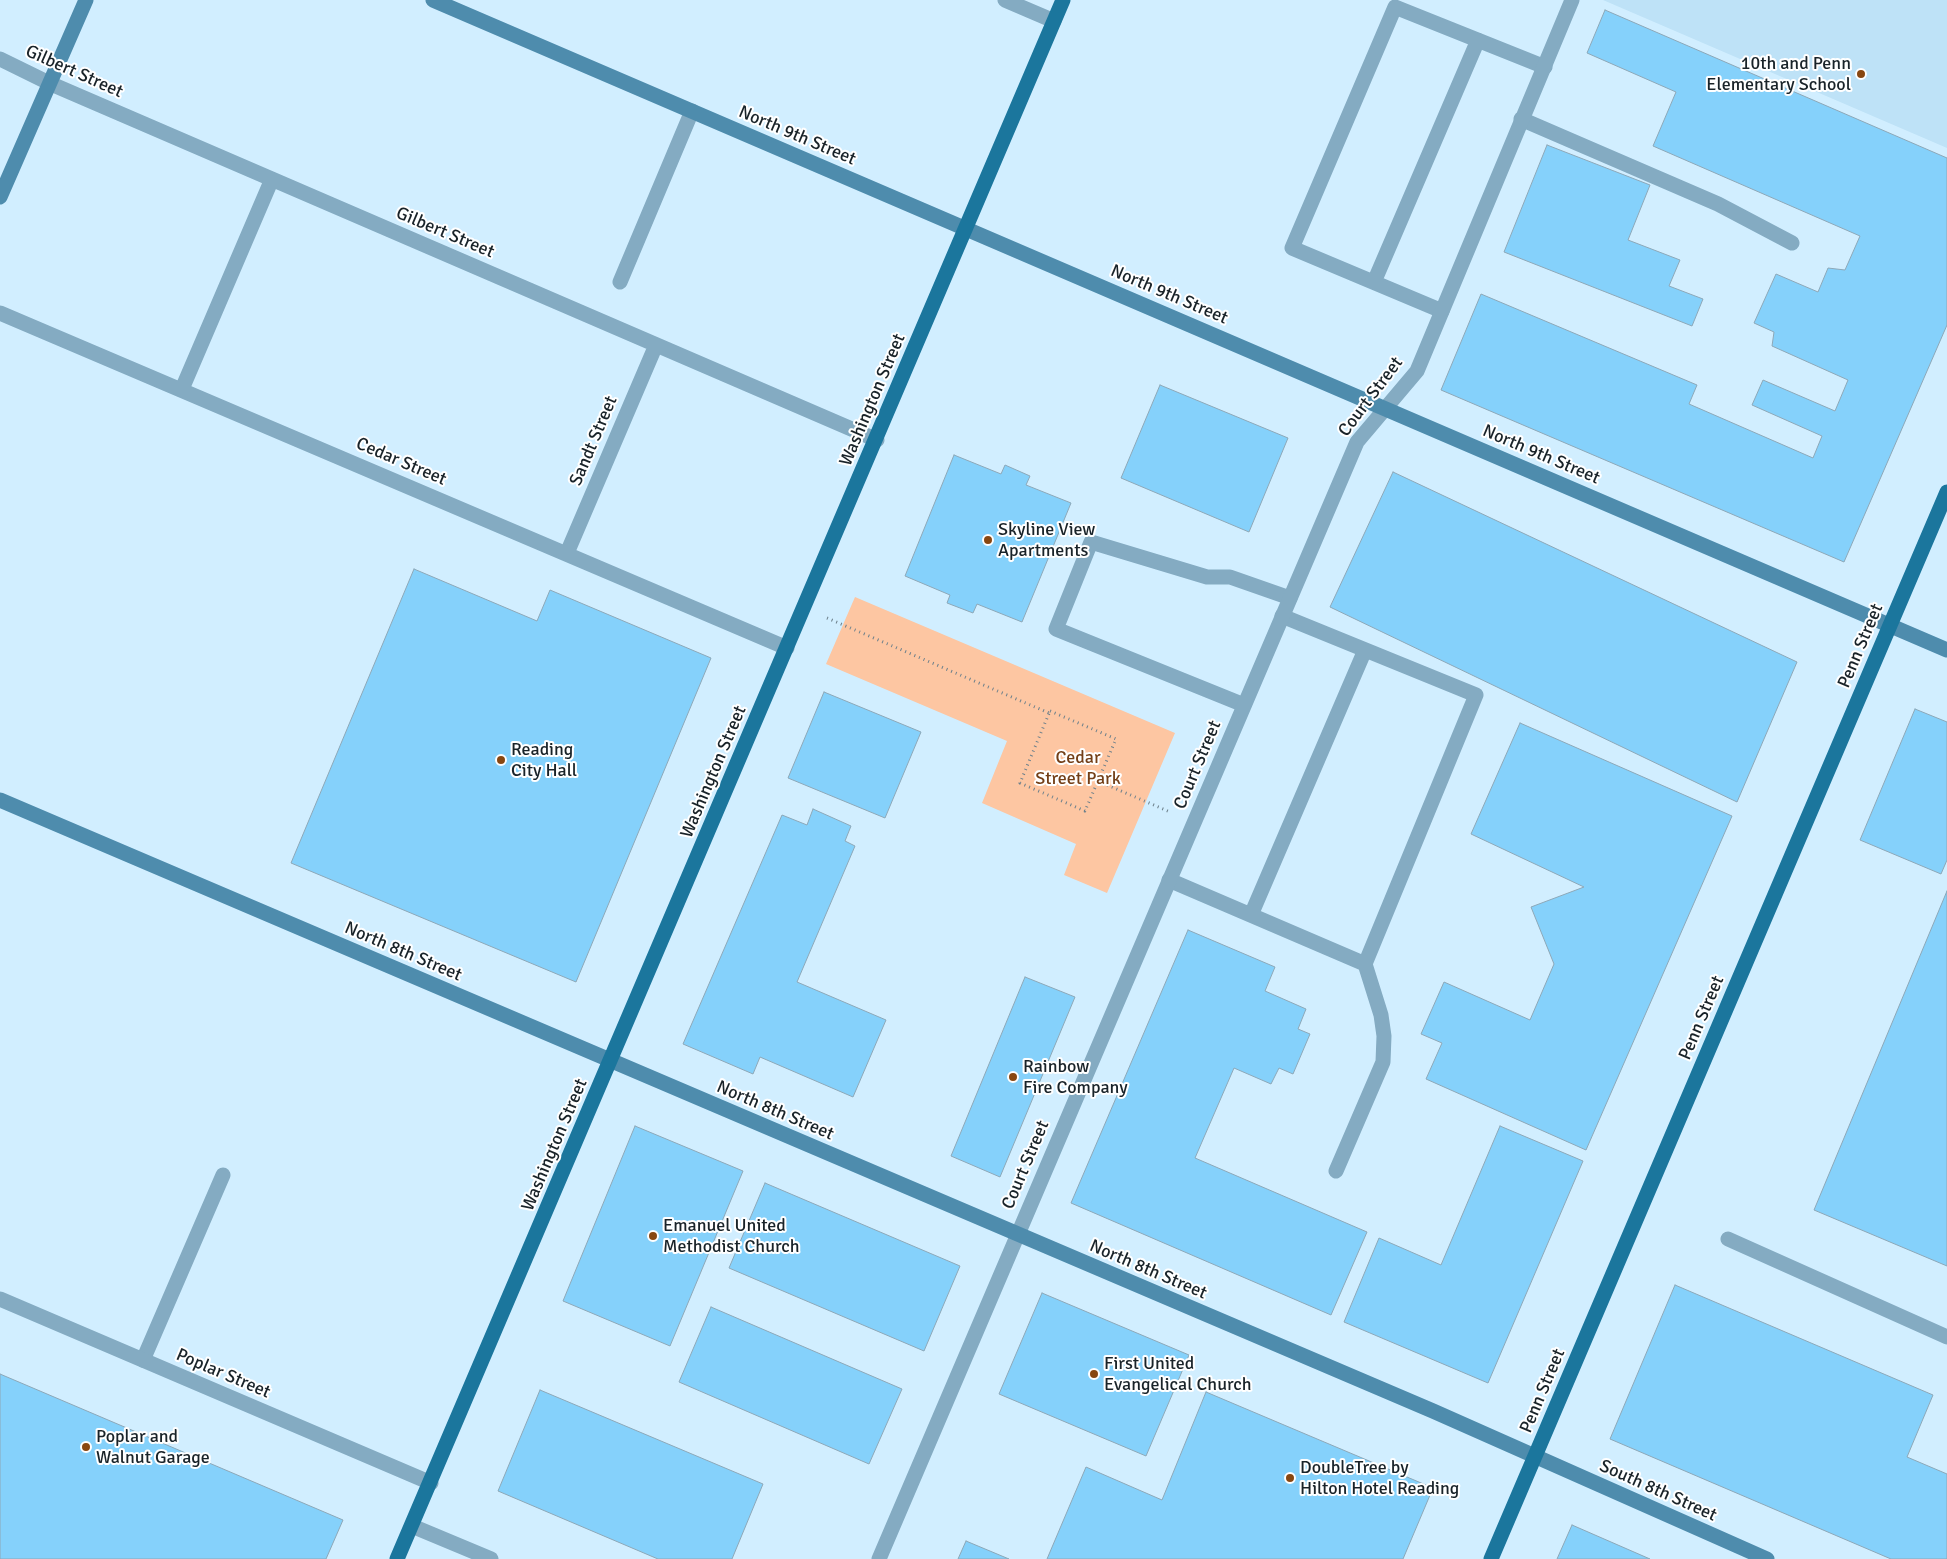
<!DOCTYPE html>
<html>
<head>
<meta charset="utf-8">
<style>
  body { margin:0 }
  canvas { display:block; background:#d1eeff }
</style>
</head>
<body>
<canvas width="1947" height="1559"></canvas>
<script>
const ctx = document.querySelector('canvas').getContext('2d');
ctx.lineJoin = 'round';
function fill(path, color) {
  ctx.fillStyle = color;
  ctx.fill(path, 'evenodd');
}
function toPath(rows) {
  const path = new Path2D();
  for (const r of rows) {
    path.moveTo(r[0], r[1]);
    for (let i = 2; i < r.length; i += 2) path.lineTo(r[i], r[i + 1]);
  }
  return path;
}
function trace(path, color, width, dash) {
  ctx.strokeStyle = color;
  ctx.lineWidth = width;
  ctx.lineCap = dash ? 'butt' : 'round';
  ctx.setLineDash(dash || []);
  ctx.stroke(path);
}
function drawText(font, color, halo, rows, align = 'center') {
  ctx.font = font + ' Signika,sans-serif';
  ctx.lineWidth = 4;
  ctx.setLineDash([]);
  ctx.textBaseline = 'middle';
  ctx.strokeStyle = halo;
  ctx.fillStyle = color;
  for (const [text, x, y, turn = 0] of rows) {
    ctx.save();
    ctx.translate(x, y);
    ctx.rotate((+turn || 0) * Math.PI / 180);
    ctx.textAlign = isNaN(turn) ? turn : align;
    if (halo) ctx.strokeText(text, 0, 0);
    ctx.fillText(text, 0, 0);
    ctx.restore();
  }
}
fill(toPath([
  [1603,0,1947,0,1947,148]
]), '#bee2f7');
fill(toPath([
  [855,597,1175,733,1107,893,1064,875,1076,844,982,803,1007,741,826,664]
]), '#fdc6a2');
const building = toPath([
  [1605,10,1947,158,1947,325,1844,562,1441,390,1481,294,1697,385,1689,404,1813,458,1822,436,1752,405,1763,380,1835,411,1848,380,1772,346,1774,332,1754,323,1776,274,1818,292,1828,268,1845,270,1860,236,1653,146,1676,92,1587,53,1605,10],
  [1547,145,1650,185,1628,240,1680,260,1669,286,1703,299,1692,326,1504,252,1547,145],
  [1160,385,1288,438,1249,532,1121,478,1160,385],
  [954,455,1001,474,1005,465,1030,476,1026,485,1071,503,1022,622,977,604,973,613,947,603,950,595,905,576,954,455],
  [1393,472,1797,662,1737,802,1330,607,1393,472],
  [414,569,537,621,550,590,711,658,576,982,291,863,414,569],
  [824,692,921,732,885,818,788,778,824,692],
  [1915,709,1947,722,1947,860,1941,874,1860,840,1915,709],
  [1520,723,1732,816,1586,1150,1426,1079,1442,1043,1421,1034,1444,982,1530,1020,1554,964,1531,907,1584,887,1471,834,1520,723],
  [813,809,851,826,845,841,855,846,797,982,886,1020,853,1097,760,1057,753,1074,683,1044,782,815,807,825,813,809],
  [1947,891,1947,1266,1814,1210,1947,891],
  [1188,930,1275,967,1265,991,1306,1009,1298,1029,1310,1034,1293,1074,1279,1068,1271,1084,1234,1068,1195,1158,1367,1232,1331,1315,1071,1203,1188,930],
  [1025,977,1075,997,1000,1177,951,1156,1025,977],
  [635,1126,743,1171,670,1346,563,1301,635,1126],
  [1500,1126,1583,1161,1488,1383,1344,1322,1379,1238,1441,1265,1500,1126],
  [765,1183,960,1266,924,1351,729,1268,765,1183],
  [1675,1285,1933,1395,1907,1457,1947,1474,1947,1559,1891,1559,1610,1439,1675,1285],
  [1042,1293,1189,1355,1146,1456,999,1394,1042,1293],
  [711,1307,902,1389,869,1464,679,1382,711,1307],
  [0,1374,343,1520,326,1559,0,1559,0,1374],
  [540,1390,763,1484,732,1559,658,1559,498,1491,540,1390],
  [1206,1392,1433,1488,1403,1559,1047,1559,1086,1467,1162,1500,1206,1392],
  [1572,1525,1650,1559,1557,1559,1572,1525],
  [966,1541,1009,1559,958,1559,966,1541]
]);
fill(building, '#85d1fb');
trace(building, '#8da8b8', 1);
trace(toPath([
  [827,618,1049,713],
  [1050,711,1116,739,1085,811,1020,783,1050,711],
  [1098,781,1170,812]
]), '#6d808b', 3, [1, 4]);
trace(toPath([
  [1005,0,1054,21],
  [0,59,49,83,877,440],
  [1521,119,1718,204,1792,243],
  [620,282,692,111],
  [1374,282,1478,40],
  [1442,311,1292,248,1395,7,1545,67],
  [0,313,787,648],
  [182,389,272,179],
  [567,553,656,345],
  [1244,705,1056,629,1091,542,1207,577,1230,577,1290,598],
  [1169,880,1365,964,1476,695,1282,616],
  [1251,915,1365,650],
  [1336,1171,1383,1062,1384,1036,1381,1015,1365,964],
  [1728,1239,1947,1337],
  [143,1360,223,1175],
  [412,1526,491,1559]
]), '#84abc2', 15);
trace(toPath([
  [0,1299,431,1483],
  [879,1559,1357,442,1417,371,1572,0]
]), '#84abc2', 15);
trace(toPath([
  [433,0,1947,650],
  [0,197,86,0],
  [0,800,1433,1411,1767,1559]
]), '#4e8cad', 15);
trace(toPath([
  [397,1559,1063,0],
  [1491,1559,1947,492]
]), '#1b769d', 15);
for (const [x, y, r, color] of [
  [1861,74,5,"#884711"],
  [988,540,5,"#884711"],
  [501,760,5,"#884711"],
  [1013,1077,5,"#884711"],
  [653,1236,5,"#884711"],
  [1094,1374,5,"#884711"],
  [86,1447,5,"#884711"],
  [1290,1478,5,"#884711"]
]) {
  const dot = new Path2D();
  dot.arc(x, y, r, 0, 2 * Math.PI);
  ctx.fillStyle = color;
  ctx.fill(dot);
  trace(dot, '#fff', 2);
}
drawText('18px', '#192329', '#fff', [
  ["10th and Penn",1851,64,"right"],
  ["Elementary School",1851,85,"right"],
  ["Skyline View",998,530],
  ["Apartments",998,551],
  ["Reading",511,750],
  ["City Hall",511,771],
  ["Rainbow",1023,1067],
  ["Fire Company",1023,1088],
  ["Emanuel United",663,1226],
  ["Methodist Church",663,1247],
  ["First United",1104,1364],
  ["Evangelical Church",1104,1385],
  ["Poplar and",96,1437],
  ["Walnut Garage",96,1458],
  ["DoubleTree by",1300,1468],
  ["Hilton Hotel Reading",1300,1489]
], 'left');
drawText('18px', '#192329', '#fff', [
  ["Gilbert Street",74,72,24],
  ["North 9th Street",797,136,23],
  ["Gilbert Street",445,233,23],
  ["North 9th Street",1169,295,23],
  ["Court Street",1371,397,-53],
  ["Washington Street",873,400,-67],
  ["Sandt Street",594,441,-67],
  ["North 9th Street",1541,455,23],
  ["Cedar Street",401,462,23],
  ["Penn Street",1861,646,-67],
  ["Court Street",1198,765,-67],
  ["Washington Street",714,772,-67],
  ["North 8th Street",403,952,23],
  ["Penn Street",1702,1018,-67],
  ["North 8th Street",775,1111,23],
  ["Washington Street",555,1145,-67],
  ["Court Street",1026,1165,-67],
  ["North 8th Street",1148,1270,23],
  ["Poplar Street",223,1374,23],
  ["Penn Street",1543,1391,-67],
  ["South 8th Street",1658,1491,24]
]);
drawText('18px', '#733f17', '#fff', [
  ["Cedar",1078,758],
  ["Street Park",1078,779]
]);
</script>
</body>
</html>
